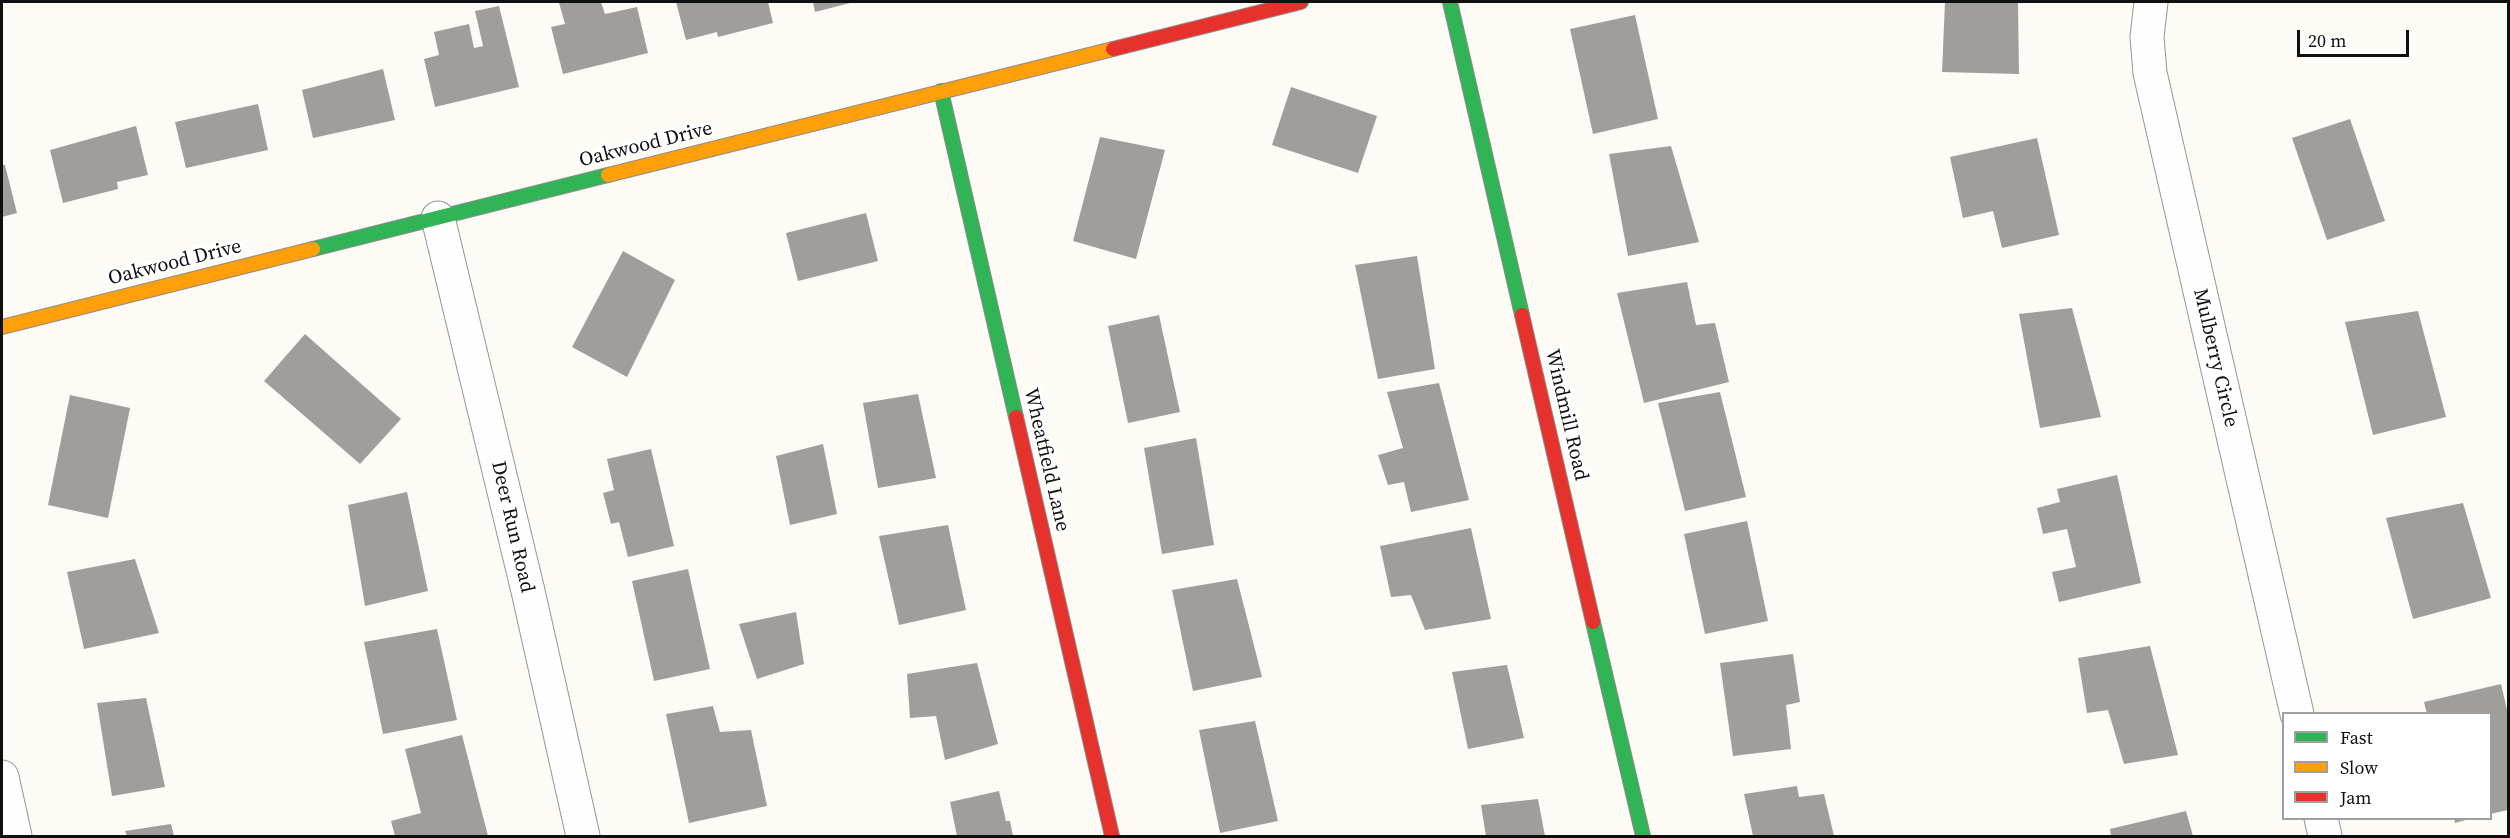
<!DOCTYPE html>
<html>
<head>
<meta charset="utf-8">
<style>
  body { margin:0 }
  #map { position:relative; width:2510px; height:838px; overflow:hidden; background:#fcfbf6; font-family:"Source Serif 4",serif }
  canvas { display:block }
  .frame { position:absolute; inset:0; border:3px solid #101010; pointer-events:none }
  .legend { position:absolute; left:2282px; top:712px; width:210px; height:108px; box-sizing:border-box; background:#fff; border:2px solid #9f9f9f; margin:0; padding:8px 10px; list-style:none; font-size:18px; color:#101010 }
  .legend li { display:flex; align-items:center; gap:12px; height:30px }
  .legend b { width:30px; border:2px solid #9f9f9f }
  .scale { position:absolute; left:2297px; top:30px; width:112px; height:27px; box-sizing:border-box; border:3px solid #101010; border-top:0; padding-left:8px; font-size:18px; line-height:21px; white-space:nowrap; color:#101010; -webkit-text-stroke:4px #fff; paint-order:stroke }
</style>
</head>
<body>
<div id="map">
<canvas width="2510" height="838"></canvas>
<div class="frame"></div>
<ul class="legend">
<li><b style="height:8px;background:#30b455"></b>Fast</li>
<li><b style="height:8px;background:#ff9f0a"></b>Slow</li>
<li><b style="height:8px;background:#e5322d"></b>Jam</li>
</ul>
<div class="scale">20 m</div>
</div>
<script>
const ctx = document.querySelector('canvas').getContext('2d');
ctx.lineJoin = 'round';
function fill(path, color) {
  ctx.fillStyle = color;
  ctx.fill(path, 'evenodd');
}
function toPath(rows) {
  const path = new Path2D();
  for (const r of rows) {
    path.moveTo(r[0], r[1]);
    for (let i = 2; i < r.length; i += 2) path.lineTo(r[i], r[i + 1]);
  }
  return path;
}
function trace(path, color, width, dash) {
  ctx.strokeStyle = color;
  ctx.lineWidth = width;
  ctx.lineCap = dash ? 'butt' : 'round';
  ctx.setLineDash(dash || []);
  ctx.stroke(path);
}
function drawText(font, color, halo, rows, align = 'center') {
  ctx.font = font + ' "Source Serif 4",serif';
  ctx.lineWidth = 6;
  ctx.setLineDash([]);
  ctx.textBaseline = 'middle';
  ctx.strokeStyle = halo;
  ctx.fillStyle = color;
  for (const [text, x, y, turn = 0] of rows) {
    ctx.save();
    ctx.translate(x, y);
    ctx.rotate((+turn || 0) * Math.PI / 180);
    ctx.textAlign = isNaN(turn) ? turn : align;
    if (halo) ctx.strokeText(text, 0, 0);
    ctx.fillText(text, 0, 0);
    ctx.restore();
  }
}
fill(toPath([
  [563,2,601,2,605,14,637,7,648,53,563,74,551,27,565,24,559,3],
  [676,2,768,2,773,23,718,37,717,32,686,40],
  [813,2,854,2,815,12],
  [1945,2,2018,2,2019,74,1942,72],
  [499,6,519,87,435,107,424,59,439,55,434,32,469,24,474,48,483,46,475,11],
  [1635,15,1658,119,1593,134,1570,29],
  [383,69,395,120,313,138,302,90],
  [1291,87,1377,116,1358,173,1272,145],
  [258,104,268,150,186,168,175,122],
  [2350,119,2385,221,2327,240,2292,138],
  [136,126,148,175,117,182,118,189,63,203,50,150],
  [1100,137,1165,150,1136,259,1073,241],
  [2037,138,2059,235,2002,248,1993,211,1963,218,1950,157],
  [1671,146,1699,242,1628,256,1609,154],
  [2,165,5,165,17,213,2,217],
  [866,213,878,261,798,281,786,233],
  [623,251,675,280,627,377,572,347],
  [1417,256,1435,369,1378,379,1355,265],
  [1687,282,1696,325,1715,323,1729,382,1644,403,1617,293],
  [2072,308,2101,417,2040,428,2019,314],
  [2418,311,2446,417,2373,435,2345,322],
  [1159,315,1180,412,1128,423,1108,326],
  [305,334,401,419,360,464,264,381],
  [1439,383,1469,500,1411,512,1404,482,1388,485,1378,455,1403,448,1387,392],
  [1720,392,1746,497,1685,511,1658,403],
  [918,394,936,478,878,488,863,403],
  [70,395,130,408,108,518,48,505],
  [1196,438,1214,545,1162,554,1144,448],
  [823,444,837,514,790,525,776,456],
  [651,449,674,546,628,557,619,522,611,524,603,493,614,490,607,459],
  [2117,475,2141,583,2059,602,2052,572,2076,567,2067,529,2043,534,2037,508,2060,502,2057,489],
  [407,492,428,591,365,606,348,505],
  [2463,503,2491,598,2413,619,2386,518],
  [1747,521,1768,621,1705,634,1684,534],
  [948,525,966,610,899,625,879,536],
  [1471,528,1491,619,1425,630,1411,595,1391,597,1380,546],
  [135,559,159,633,84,649,67,572],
  [688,569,710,669,654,681,632,581],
  [1237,579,1262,677,1193,691,1172,590],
  [796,612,804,664,757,679,739,624],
  [437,629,457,720,383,734,364,642],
  [2150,646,2178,755,2124,764,2108,710,2087,713,2078,658],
  [1793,654,1800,702,1786,705,1791,749,1733,756,1720,663],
  [977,663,998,744,945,760,936,716,910,718,907,674],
  [1507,665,1524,738,1468,749,1452,672],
  [2501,684,2508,714,2508,810,2490,814,2490,714,2427,714,2424,702],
  [146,698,165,787,112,796,97,703],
  [713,706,720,732,751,730,767,806,689,823,666,714],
  [1255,721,1278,821,1220,833,1199,730],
  [462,735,488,836,395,836,391,821,421,813,405,749],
  [1797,786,1799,797,1824,794,1834,836,1753,836,1744,794],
  [999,791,1006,821,1010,821,1013,836,957,836,950,802],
  [1538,799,1545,836,1486,836,1481,805],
  [2186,811,2193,836,2111,836,2110,829],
  [2454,818,2469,818,2469,819,2455,823],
  [171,824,174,836,127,836,125,831]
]), '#a09e9b');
const street = toPath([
  [2151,2,2147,37,2150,73,2297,714],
  [438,218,528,591,583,836],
  [2,777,15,836],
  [2321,818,2325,836]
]);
const fast = toPath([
  [1450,2,1522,315],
  [941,91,1016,417],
  [313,249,608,175],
  [1593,622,1643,836]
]);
const slow = toPath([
  [608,175,1113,49],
  [2,327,313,249]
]);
const jam = toPath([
  [1113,49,1301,2],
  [1522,315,1593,622],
  [1016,417,1112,836]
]);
trace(street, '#969694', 35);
trace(fast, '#8d8c8a', 16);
trace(slow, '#8d8c8a', 16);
trace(jam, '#8d8c8a', 16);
trace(street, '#fffefe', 33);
trace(fast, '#30b455', 14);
trace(slow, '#ff9f0a', 14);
trace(jam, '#e5322d', 14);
drawText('20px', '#101010', '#fff', [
  ["Oakwood Drive",646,145,-14],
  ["Oakwood Drive",175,263,-14],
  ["Mulberry Circle",2215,358,77],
  ["Windmill Road",1566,415,77],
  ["Wheatfield Lane",1046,460,77],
  ["Deer Run Road",512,527,77]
]);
</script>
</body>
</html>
